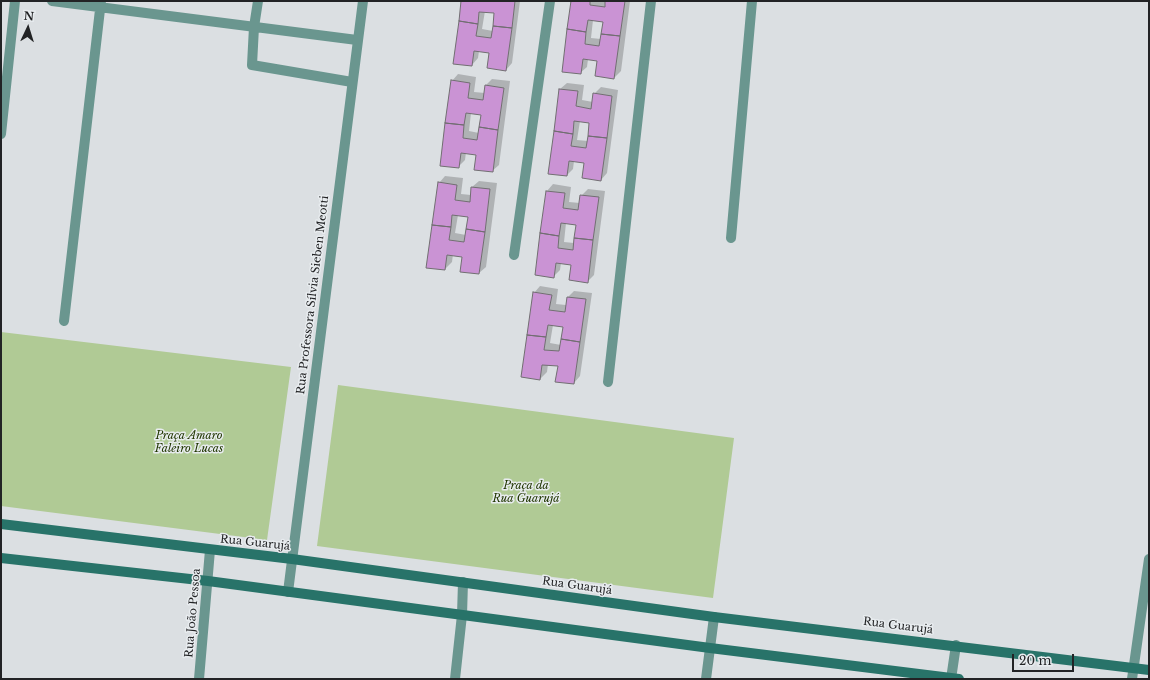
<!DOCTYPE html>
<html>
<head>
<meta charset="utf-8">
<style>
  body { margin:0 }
  #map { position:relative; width:1150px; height:680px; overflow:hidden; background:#dbdfe2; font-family:"Libre Baskerville",serif }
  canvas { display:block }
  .frame { position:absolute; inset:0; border:2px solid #222325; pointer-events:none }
  .north { position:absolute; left:8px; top:8px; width:40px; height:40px; -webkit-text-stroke:3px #e8ecef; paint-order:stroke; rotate:4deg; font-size:11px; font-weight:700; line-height:16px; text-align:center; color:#222325 }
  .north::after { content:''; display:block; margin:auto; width:14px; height:18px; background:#222325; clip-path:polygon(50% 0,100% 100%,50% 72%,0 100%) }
  .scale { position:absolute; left:1012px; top:654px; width:62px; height:18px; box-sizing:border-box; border:2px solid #222325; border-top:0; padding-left:5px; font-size:12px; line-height:14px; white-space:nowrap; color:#222325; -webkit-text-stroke:3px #e8ecef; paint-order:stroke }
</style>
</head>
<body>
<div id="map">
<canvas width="1150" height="680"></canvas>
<div class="frame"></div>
<div class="north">N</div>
<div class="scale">20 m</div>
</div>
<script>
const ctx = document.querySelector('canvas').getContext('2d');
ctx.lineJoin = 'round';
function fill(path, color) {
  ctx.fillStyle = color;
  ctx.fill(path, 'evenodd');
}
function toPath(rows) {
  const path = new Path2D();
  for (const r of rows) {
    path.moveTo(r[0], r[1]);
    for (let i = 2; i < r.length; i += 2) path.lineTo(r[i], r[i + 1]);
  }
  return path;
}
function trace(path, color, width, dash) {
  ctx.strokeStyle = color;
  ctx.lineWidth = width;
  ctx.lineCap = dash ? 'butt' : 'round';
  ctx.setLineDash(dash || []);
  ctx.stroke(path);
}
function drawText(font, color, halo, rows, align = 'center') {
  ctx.font = font + ' "Libre Baskerville",serif';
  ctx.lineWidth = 3;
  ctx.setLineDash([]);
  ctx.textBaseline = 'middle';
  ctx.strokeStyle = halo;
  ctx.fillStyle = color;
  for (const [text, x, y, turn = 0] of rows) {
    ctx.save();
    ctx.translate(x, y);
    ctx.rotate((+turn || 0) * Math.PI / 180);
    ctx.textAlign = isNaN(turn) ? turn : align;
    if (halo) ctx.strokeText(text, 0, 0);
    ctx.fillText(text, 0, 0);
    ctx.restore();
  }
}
fill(toPath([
  [1,332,291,367,267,540,1,506],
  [338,385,734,438,713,598,317,546]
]), '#b0ca95');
fill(toPath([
  [462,1,520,1,512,63,506,70,490,52,479,51,478,58,472,65],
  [485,11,495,12,493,31,482,29],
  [572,1,630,1,621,71,614,78,599,60,588,59,587,67,580,73],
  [593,20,604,21,601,39,591,38],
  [458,74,476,77,474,92,485,93,486,85,492,79,510,81,499,165,492,171,477,154,466,152,465,160,458,167,452,81],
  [471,113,482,114,479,133,469,131],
  [567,83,584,85,582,100,593,102,594,94,601,87,618,90,607,173,601,180,585,162,574,161,573,169,567,175,560,89],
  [580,121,590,123,588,141,577,140],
  [445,176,463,178,461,194,471,195,472,187,479,181,497,183,486,267,479,273,464,256,453,254,452,262,445,269,439,183],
  [458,215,469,216,466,235,455,233],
  [553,184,571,187,569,202,580,203,581,196,588,189,605,191,594,275,587,282,572,264,561,263,560,270,553,277,536,275,547,191],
  [566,223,577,225,574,243,564,242],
  [540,286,558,289,556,304,566,305,568,297,574,291,592,293,580,376,574,383,559,366,548,364,547,372,540,379,534,293],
  [553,325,564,326,561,345,550,343]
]), '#0003');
const building = toPath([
  [461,1,515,1,512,28,493,26,494,13,479,12,478,24,459,21,461,1],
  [571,1,590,1,590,5,605,7,605,1,625,1,620,36,601,34,603,22,588,20,586,32,567,29,571,1],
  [459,21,478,24,476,36,491,38,493,26,512,28,506,71,487,68,489,53,474,51,472,66,453,64,459,21],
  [567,29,586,32,585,44,599,46,601,34,620,36,614,79,595,76,597,61,583,59,581,74,562,72,567,29],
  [451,80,470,83,468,98,483,100,485,85,504,88,498,130,479,127,481,115,466,113,464,125,445,123,451,80],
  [559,89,578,91,576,106,591,109,593,93,612,96,607,138,588,136,589,123,574,121,573,134,554,131,559,89],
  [445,123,464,125,463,138,477,140,479,127,498,130,493,172,474,170,476,155,461,153,459,168,440,166,445,123],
  [554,131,573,134,571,146,586,148,588,136,607,138,601,181,582,178,584,163,569,161,567,176,548,174,554,131],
  [438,182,457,185,455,200,470,202,471,187,490,189,485,232,466,229,468,217,452,215,451,227,432,225,438,182],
  [546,191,565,193,563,208,578,210,580,195,599,197,593,240,574,238,576,225,561,223,559,236,540,233,546,191],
  [432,225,451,227,449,240,464,242,466,229,485,232,479,274,460,272,462,257,447,255,445,270,426,268,432,225],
  [540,233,559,236,558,248,573,250,574,238,593,240,588,283,569,280,571,265,556,263,554,278,535,275,540,233],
  [533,292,552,295,549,310,565,312,567,297,586,299,580,342,561,339,563,327,548,325,546,337,527,335,533,292],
  [527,335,546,337,544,350,559,351,561,339,580,342,574,384,555,382,558,366,542,365,540,380,521,377,527,335]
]);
fill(building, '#ca93d4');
trace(building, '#716e71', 1);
trace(toPath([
  [52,1,357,40],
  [258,1,254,27,252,65,352,82],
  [1,134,15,1],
  [64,321,101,1],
  [1132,679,1149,559]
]), '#6a968f', 10);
trace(toPath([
  [731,238,752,1],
  [514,255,550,1],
  [608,382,651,1],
  [288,592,363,1],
  [199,679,210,550],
  [455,679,462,615,463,582],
  [706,679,714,617],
  [951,679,956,645]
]), '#6a968f', 10);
trace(toPath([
  [1,524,292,559,714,617,1149,670],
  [1,558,208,581,710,648,959,679]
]), '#287369', 10);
drawText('11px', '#222325', '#e8ecef', [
  ["Rua Professora Sílvia Sieben Meotti",313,295,-83],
  ["Rua Guarujá",255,543,6],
  ["Rua Guarujá",577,586,8],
  ["Rua João Pessoa",193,613,-85],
  ["Rua Guarujá",898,626,7]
]);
drawText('italic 11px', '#203600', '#e8ecef', [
  ["Praça Amaro",189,436],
  ["Faleiro Lucas",189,449],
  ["Praça da",526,486],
  ["Rua Guarujá",526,499]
]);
</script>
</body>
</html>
